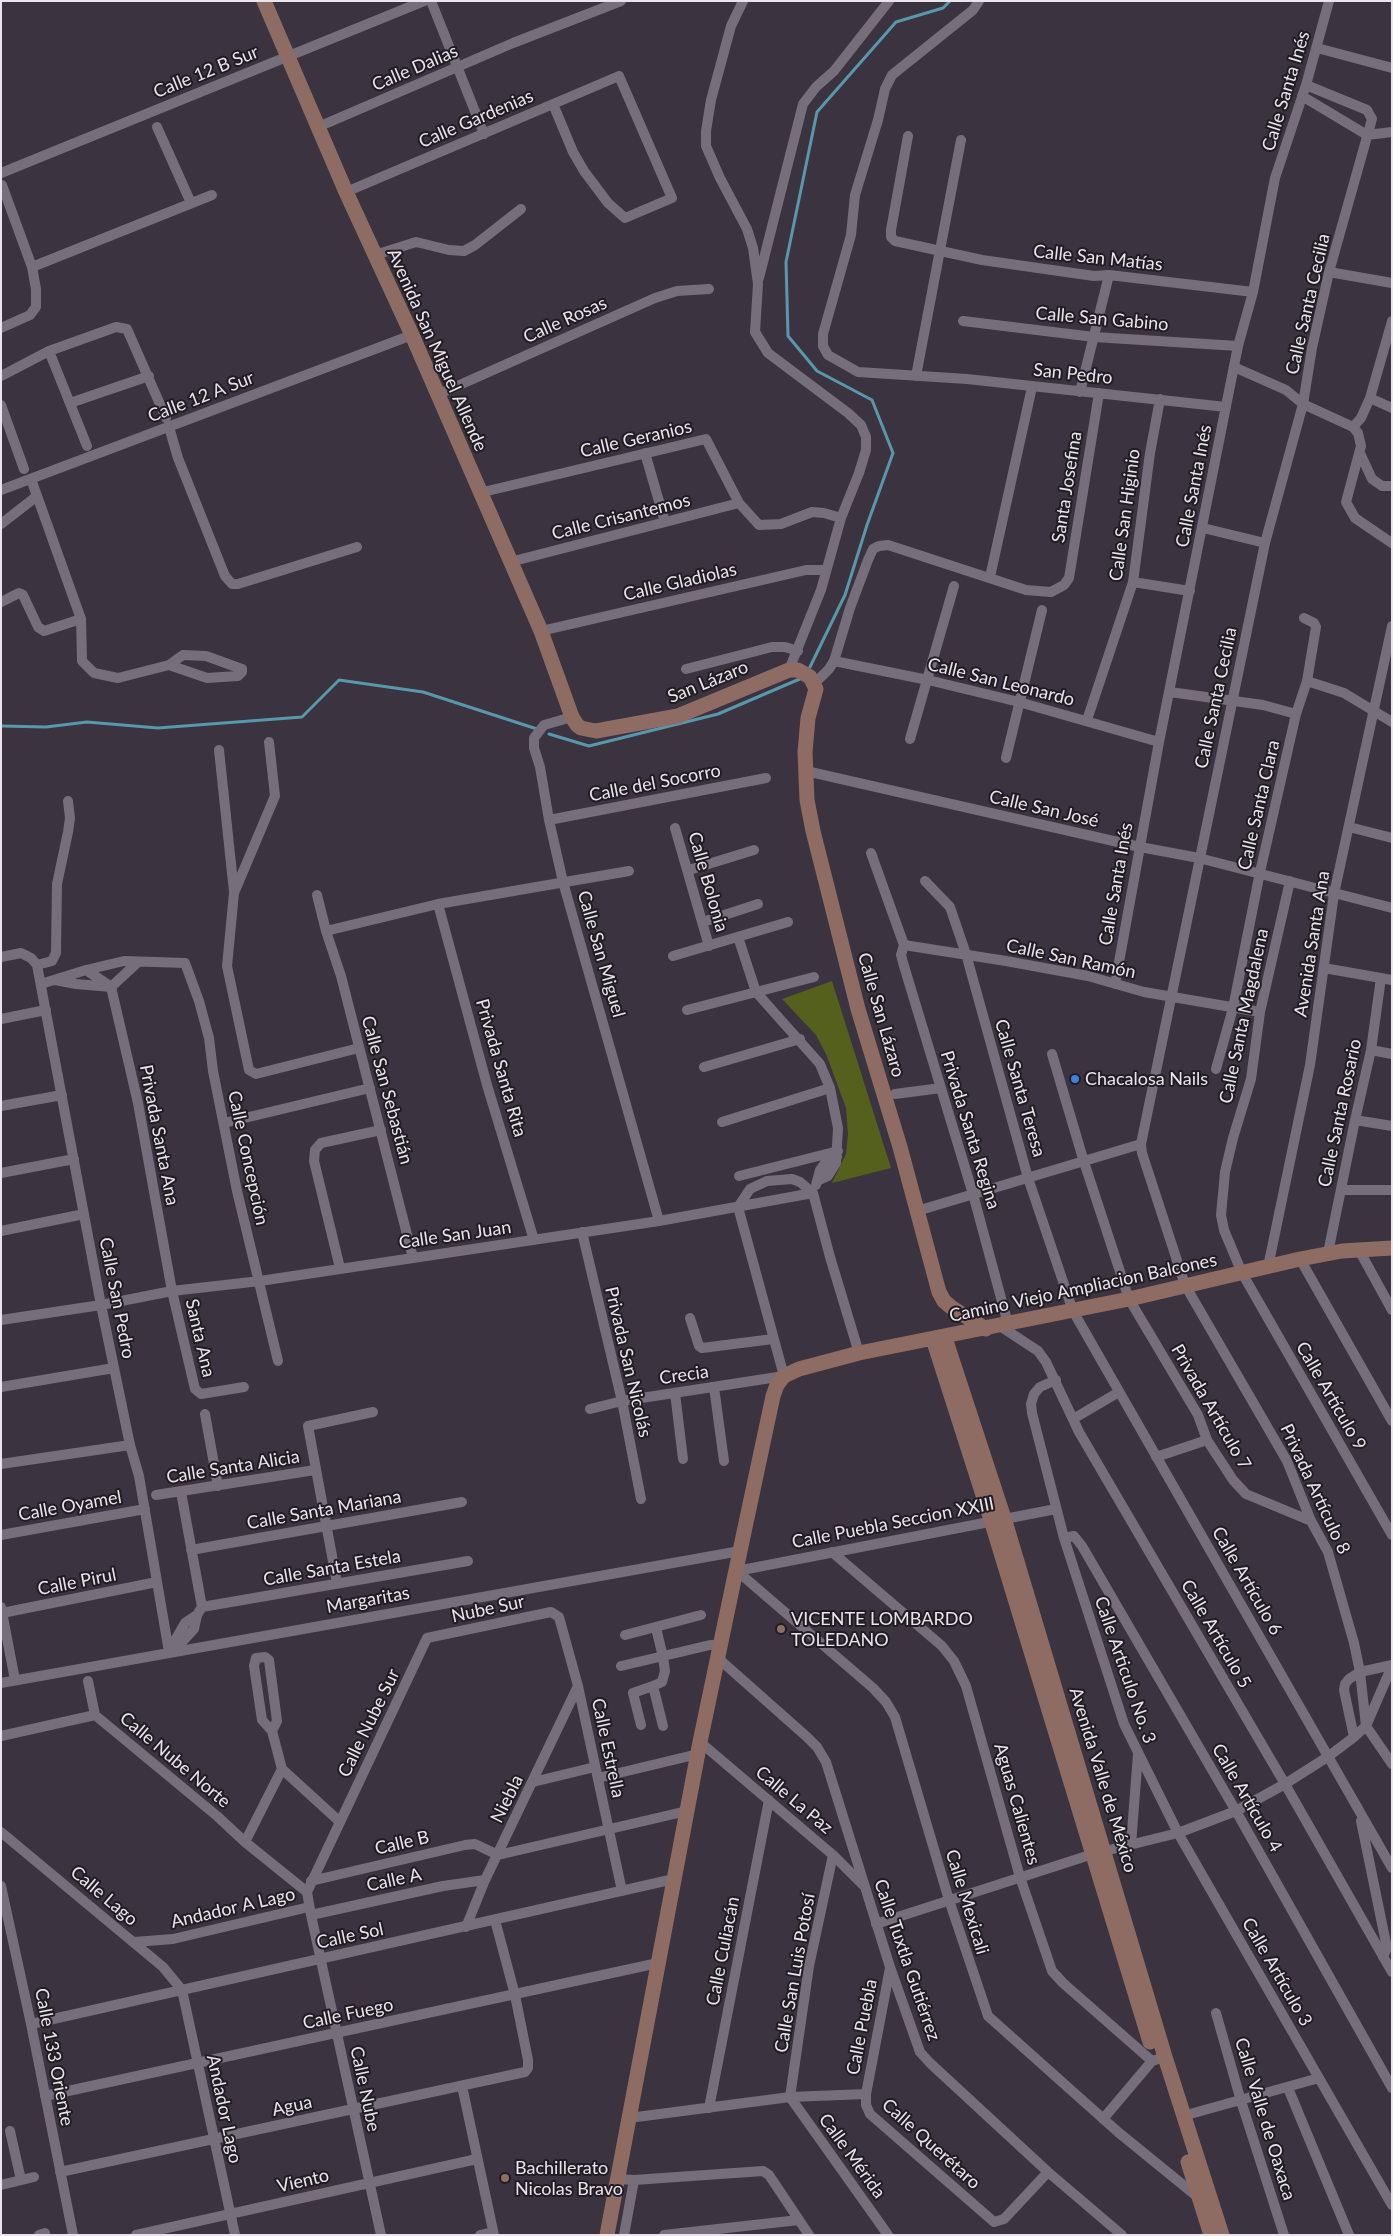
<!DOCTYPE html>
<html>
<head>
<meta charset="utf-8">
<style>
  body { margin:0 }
  #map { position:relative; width:1393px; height:2236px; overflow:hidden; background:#3b333f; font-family:Lato,sans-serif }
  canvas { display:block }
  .frame { position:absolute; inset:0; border:2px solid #eae5ed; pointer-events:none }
</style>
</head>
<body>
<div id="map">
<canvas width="1393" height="2236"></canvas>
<div class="frame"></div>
</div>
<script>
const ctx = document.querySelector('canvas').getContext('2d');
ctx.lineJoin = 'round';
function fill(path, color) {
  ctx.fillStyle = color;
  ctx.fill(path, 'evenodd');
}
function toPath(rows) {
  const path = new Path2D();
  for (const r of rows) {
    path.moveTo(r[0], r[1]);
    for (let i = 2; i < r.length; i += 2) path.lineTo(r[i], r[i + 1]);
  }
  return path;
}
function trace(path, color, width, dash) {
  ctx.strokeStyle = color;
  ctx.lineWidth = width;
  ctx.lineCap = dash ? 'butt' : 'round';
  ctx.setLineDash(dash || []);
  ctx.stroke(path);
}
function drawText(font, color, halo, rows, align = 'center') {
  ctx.font = font + ' Lato,sans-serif';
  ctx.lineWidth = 4;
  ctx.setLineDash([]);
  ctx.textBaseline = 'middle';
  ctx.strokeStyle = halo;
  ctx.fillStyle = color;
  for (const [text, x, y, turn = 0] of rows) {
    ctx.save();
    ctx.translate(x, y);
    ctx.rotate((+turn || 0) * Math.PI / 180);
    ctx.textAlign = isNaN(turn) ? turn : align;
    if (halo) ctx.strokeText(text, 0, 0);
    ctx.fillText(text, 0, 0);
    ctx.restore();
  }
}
fill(toPath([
  [832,981,891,1168,832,1183,846,1154,848,1134,846,1108,826,1054,816,1035,782,999]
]), '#55601d');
trace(toPath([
  [810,667,845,595,867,525,893,453,872,400,817,371,788,336,786,262,817,112,896,22,943,8,950,1],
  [1,726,46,727,87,722,158,728,302,717,339,680,423,692,537,729],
  [549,734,589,746,718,714,802,678]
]), '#5898ad', 3);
trace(toPath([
  [431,1,484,134],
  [743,1,731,26,711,100,706,131,706,146,720,178,747,229,753,248,758,284,755,332,768,353,848,413,861,425,866,437,866,450,859,473,841,518,821,590,789,670],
  [979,1,973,10,892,75,885,89,878,120,855,195,851,235,823,334,823,346,828,355,858,372,967,379,1226,407],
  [1317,48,1392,68],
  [1306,85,1367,110,1372,119,1329,272,1312,348,1303,404,1265,543,1141,1144,1142,1153,1185,1285,1287,1461,1311,1521,1328,1552,1354,1643,1360,1672,1366,1726,1392,1764],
  [1302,96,1367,135,1392,132],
  [157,127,191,203],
  [318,127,513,43,621,1],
  [908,136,891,230,891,237,895,241,982,260,1094,276,1109,275,1253,292],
  [1,173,424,1],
  [346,192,619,76,672,198,625,218,608,203,584,171,573,152,553,104],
  [375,255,416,242,449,250,464,251,475,245,521,209],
  [32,267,212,195],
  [1329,272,1392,283],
  [759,278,803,104,816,87,834,71,889,1],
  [963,321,1094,337,1238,346],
  [1392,321,1370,398,1361,418,1353,427,1358,433,1361,446,1346,502,1355,518,1392,543],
  [1,328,30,315,36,307,36,289,32,267,2,185],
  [49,351,87,446],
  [1234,367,1286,390,1303,404,1353,427],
  [1,376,49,351,116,327,127,329,166,418],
  [916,376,961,140],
  [1080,392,1109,275],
  [437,395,655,298,677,291,709,289],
  [1370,398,1392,408],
  [70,403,149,376],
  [1,405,24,469],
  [169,427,178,458,225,576,232,584,238,584,357,547],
  [645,453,665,522],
  [1360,453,1372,479,1382,486,1392,486],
  [31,479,81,619],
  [1,490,412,335],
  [479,493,706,439,739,503,759,525,781,524,812,512,824,513,841,518],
  [1,524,37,496],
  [1203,528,1265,543],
  [510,562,739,503],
  [990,577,1032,387],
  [1133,582,1190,591],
  [1,602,19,593,23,595,38,627,44,631,81,619,82,661,94,673,118,678,169,665,207,678,238,676,242,672,242,669,206,656,183,655,169,665],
  [541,631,806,570,826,570],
  [834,661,928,680,1019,702,1159,742],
  [686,669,772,647,785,647,798,651],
  [1307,681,1344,693,1392,722],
  [814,684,829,669,834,661,850,608,868,560,873,549,879,546,888,545,1026,590,1051,592,1064,585,1069,578,1099,393],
  [1170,692,1263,705,1296,714],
  [572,717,544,725,534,738,534,748,540,767,549,820,563,882,659,1221],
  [1087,720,1133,582,1150,453,1160,399],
  [910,739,954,586],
  [269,742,275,796,234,893,227,966,249,1070,256,1074,359,1048],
  [219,750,234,892],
  [1006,758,1042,610],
  [806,771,1140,847,1199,858,1392,908],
  [549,820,766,778],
  [1349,827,1392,838],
  [675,828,709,946],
  [871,853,904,945],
  [689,870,754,850],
  [925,881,950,907,966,954,1028,1178,1073,1311,1392,1868],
  [1290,881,1260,1012,1251,1079,1233,1138,1225,1172,1221,1215,1224,1230,1242,1273,1392,1535],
  [317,895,326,931,341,976,413,1258],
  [438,904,487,1085,534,1240],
  [703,922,758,904],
  [326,931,438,904,629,871],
  [738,937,756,992,820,1064,830,1088,838,1128,836,1163,828,1176,817,1181],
  [904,945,901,955,904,966,973,1194,1008,1324],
  [904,945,1006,961,1088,976,1144,992,1260,1012],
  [673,956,788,922],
  [1,957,21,953,31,958,37,965,101,1305,130,1445,139,1476,169,1652],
  [37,965,52,961,56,953,57,884,68,832,70,818,68,801],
  [1324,968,1392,980],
  [86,970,110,986],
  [55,980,76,984,111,987,137,963],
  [41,984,86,970,124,961,185,963,199,1001,209,1038,213,1071,237,1191,278,1361],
  [1115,984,1159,742,1238,346,1253,292,1275,178,1306,85,1329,1],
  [111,987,138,1103,172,1291,195,1389,201,1394,244,1387],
  [687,1010,814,977],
  [1,1019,46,1010],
  [1371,1050,1392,1054],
  [1052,1054,1084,1162,1129,1299,1198,1415,1207,1440,1233,1480,1246,1494,1311,1521],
  [704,1067,800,1039],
  [1216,1069,1233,1008,1260,872,1296,714,1307,681,1316,627,1314,623,1304,618],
  [895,1094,941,1088],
  [1,1106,62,1095],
  [1355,1120,1392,1126],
  [722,1122,830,1088],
  [224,1123,370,1088],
  [1,1173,74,1159],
  [739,1176,838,1151],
  [816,1185,820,1170,827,1160,837,1157],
  [1341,1190,1392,1190],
  [917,1211,1141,1144],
  [1,1231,84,1214],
  [582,1232,622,1401,641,1499],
  [1359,1250,1392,1310],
  [1328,1253,1355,1120,1371,1050,1381,978],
  [1300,1259,1392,1421],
  [1268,1267,1310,1065,1334,894,1392,626],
  [340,1268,314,1161,315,1150,321,1143,381,1130],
  [690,1318,699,1346,702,1348,773,1339],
  [1,1320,101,1305,172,1291,260,1281,659,1221,813,1193],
  [1000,1326,1038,1351,1046,1362,1079,1432,1285,1784,1392,1972],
  [1056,1380,1040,1387,1034,1394,1031,1404,1032,1413,1064,1538,1124,1724,1178,1833,1392,2205],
  [1,1387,114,1368],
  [714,1387,724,1461],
  [675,1393,683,1459],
  [590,1409,622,1401,784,1376,738,1207,750,1189,767,1181,792,1179,800,1182,813,1193,830,1257,859,1353],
  [205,1414,218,1486],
  [1073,1419,1119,1392],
  [1156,1457,1207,1440],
  [1,1464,130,1445],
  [156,1495,315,1470],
  [1,1535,145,1509],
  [1064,1538,1074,1536,1082,1546,1236,1811,1392,2088],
  [191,1550,462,1502],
  [832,1552,942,1646,954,1661,966,1686,1020,1877,1052,1971,1063,1983,1152,2061,1165,2057],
  [737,1571,873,1688,886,1702,895,1717,949,1900,988,2016,1118,2132,1199,2198],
  [737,1571,1056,1509],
  [337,1583,308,1426,373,1412],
  [1,1607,15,1680],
  [202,1607,468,1561],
  [2,1613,157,1582],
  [656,1628,663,1657,665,1671,662,1682,653,1686,663,1726],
  [625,1635,701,1615],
  [170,1649,185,1623,197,1615],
  [174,1651,194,1629,197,1615,202,1607,181,1492],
  [719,1659,807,1737,817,1747,826,1762,890,1967,920,2052,930,2063,1048,2172,1122,2235],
  [621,1666,710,1645,722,1645],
  [88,1681,95,1715],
  [1,1683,740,1551],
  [95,1715,217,1816,245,1842,307,1892],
  [641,1725,633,1693,653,1686],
  [272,1731,277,1721,269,1660,265,1657,256,1658,254,1666,262,1720,272,1731,282,1769],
  [1,1736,95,1715],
  [1354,1737,1344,1690,1345,1684,1349,1679,1360,1672,1392,1665],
  [700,1742,833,1855,863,1885],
  [282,1769,340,1822],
  [598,1778,698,1754],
  [533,1782,595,1767],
  [1361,1821,1387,1948,1383,1957],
  [1,1832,163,1967,182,1990,235,2235],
  [245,1842,282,1769],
  [1131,1845,1138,1754],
  [833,1855,809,1966,790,2097,888,2235],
  [311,1881,465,1845,475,1844,498,1855,687,1811],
  [1,1886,31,2024,73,2235],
  [311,1915,443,1886,485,1880],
  [876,1924,1093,1854,1178,1833,1236,1811,1285,1784,1329,1756,1354,1737,1366,1726,1392,1666],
  [466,1927,485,1880,578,1686],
  [134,1942,173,1939,309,1907],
  [890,1968,866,2094,866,2105,870,2114,994,2222,1004,2219,1048,2172],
  [1216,2013,1241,2101,1284,2235],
  [31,2024,674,1879],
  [462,2086,494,2235],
  [1288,2088,1349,2235],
  [45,2096,658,1963],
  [709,2108,769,1800],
  [1183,2116,1319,2078],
  [629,2118,790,2097,866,2094],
  [1103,2119,1152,2061],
  [10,2131,21,2180],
  [60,2172,525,2072,528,2068,528,2060,515,1995,495,1920],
  [617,2179,634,2180,763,2171,769,2175,809,2235],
  [1,2185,34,2177],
  [39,2235,45,2233],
  [136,2235,477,2159],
  [381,2235,311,1915,307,1892,427,1638,551,1612,559,1617,578,1686,622,1891],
  [480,2235,493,2232],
  [624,2235,634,2180],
  [664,2235,799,2220]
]), '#776e7c', 10);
trace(toPath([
  [264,1,346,192,412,335,541,631,572,717,577,725,581,728,596,731,678,716,789,670,798,670,810,677,816,689,808,718,805,752,807,800,813,831,858,1009,900,1147,939,1292,944,1301,951,1307,986,1329],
  [945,1338,1004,1518,1165,2057,1222,2235],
  [933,1339,991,1520,1150,2042],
  [1188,2162,1211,2235],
  [607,2235,700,1742,740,1551,773,1396,777,1385,784,1376,799,1369,859,1353,1129,1299,1300,1259,1342,1251,1392,1248]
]), '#8e6c64', 15);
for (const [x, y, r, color] of [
  [1075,1079,5,"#3f7fe0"],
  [781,1629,5,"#8d6e63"],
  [505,2178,5,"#8d6e63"]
]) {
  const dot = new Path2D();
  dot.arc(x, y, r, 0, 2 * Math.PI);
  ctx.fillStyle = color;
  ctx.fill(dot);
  trace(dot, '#201c22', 2);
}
drawText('18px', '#eae5ed', '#201c22', [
  ["Calle Dalias",415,68,-23],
  ["Calle 12 B Sur",206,72,-22],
  ["Calle Santa Inés",1286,91,-73],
  ["Calle Gardenias",476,119,-23],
  ["Calle San Matías",1098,258,6],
  ["Calle Santa Cecilia",1308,304,-77],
  ["Calle San Gabino",1102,319,5],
  ["Calle Rosas",565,320,-24],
  ["Avenida San Miguel Allende",437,350,66],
  ["San Pedro",1073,374,6],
  ["Calle 12 A Sur",201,397,-21],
  ["Calle Geranios",636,439,-13],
  ["Calle Santa Inés",1194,486,-79],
  ["Santa Josefina",1067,487,-81],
  ["Calle San Higinio",1125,515,-82],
  ["Calle Crisantemos",621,517,-14],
  ["Calle Gladiolas",680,582,-13],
  ["San Lázaro",708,682,-22],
  ["Calle San Leonardo",1001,682,14],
  ["Calle Santa Cecilia",1216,698,-78],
  ["Calle del Socorro",655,783,-11],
  ["Calle Santa Clara",1259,805,-77],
  ["Calle San José",1044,809,13],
  ["Calle Bolonia",708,882,74],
  ["Calle Santa Inés",1116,884,-80],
  ["Avenida Santa Ana",1312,944,-81],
  ["Calle San Miguel",601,954,74],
  ["Calle San Ramón",1071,959,12],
  ["Calle San Lázaro",881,1015,74],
  ["Calle Santa Magdalena",1244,1016,-78],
  ["Privada Santa Rita",501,1068,74],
  ["Calle Santa Teresa",1020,1088,74],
  ["Calle San Sebastián",387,1090,75],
  ["Calle Santa Rosario",1340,1113,-78],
  ["Privada Santa Regina",970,1130,73],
  ["Privada Santa Ana",159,1135,79],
  ["Calle Concepción",248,1158,78],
  ["Calle San Juan",455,1235,-8],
  ["Camino Viejo Ampliacion Balcones",1083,1288,-12],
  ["Calle San Pedro",117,1298,79],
  ["Santa Ana",200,1338,77],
  ["Privada San Nicolás",628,1362,77],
  ["Crecia",684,1375,-8],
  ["Calle Artículo 9",1331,1396,60],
  ["Privada Artículo 7",1211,1407,60],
  ["Calle Santa Alicia",233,1467,-9],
  ["Privada Artículo 8",1315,1489,65],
  ["Calle Oyamel",70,1506,-10],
  ["Calle Santa Mariana",324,1510,-10],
  ["Calle Puebla Seccion XXIII",893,1523,-11],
  ["Calle Santa Estela",332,1568,-10],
  ["Calle Artículo 6",1247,1581,60],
  ["Calle Pirul",77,1582,-11],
  ["Margaritas",368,1600,-10],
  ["Nube Sur",488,1609,-12],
  ["Calle Artículo 5",1216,1634,60],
  ["Calle Articulo No. 3",1125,1670,71],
  ["Calle Nube Sur",369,1723,-64],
  ["Calle Estrella",608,1748,78],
  ["Calle Nube Norte",175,1760,40],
  ["Avenida Valle de México",1103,1780,73],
  ["Calle Artículo 4",1247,1798,60],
  ["Niebla",507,1799,-64],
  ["Calle La Paz",794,1800,40],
  ["Aguas Calientes",1017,1804,74],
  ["Calle B",402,1843,-13],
  ["Calle A",394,1880,-12],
  ["Calle Lago",104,1896,40],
  ["Calle Mexicali",967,1902,73],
  ["Andador A Lago",233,1908,-13],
  ["Calle Sol",350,1936,-12],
  ["Calle Culiacán",723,1951,-79],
  ["Calle Tuxtla Gutiérrez",907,1960,71],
  ["Calle Artículo 3",1277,1972,60],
  ["Calle San Luis Potosí",795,1973,-80],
  ["Calle Fuego",348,2014,-12],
  ["Calle Puebla",862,2027,-79],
  ["Calle 133 Oriente",54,2057,79],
  ["Calle Nube",365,2089,78],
  ["Agua",292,2106,-12],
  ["Andador Lago",224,2109,78],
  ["Calle Valle de Oaxaca",1265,2119,73],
  ["Calle Querétaro",931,2144,42],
  ["Calle Mérida",852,2156,54],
  ["Viento",303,2181,-13]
]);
drawText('18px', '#eae5ed', '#201c22', [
  ["Chacalosa Nails",1085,1079],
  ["VICENTE LOMBARDO",791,1619],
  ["TOLEDANO",791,1640],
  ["Bachillerato",515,2168],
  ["Nicolas Bravo",515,2189]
], 'left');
</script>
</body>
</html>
